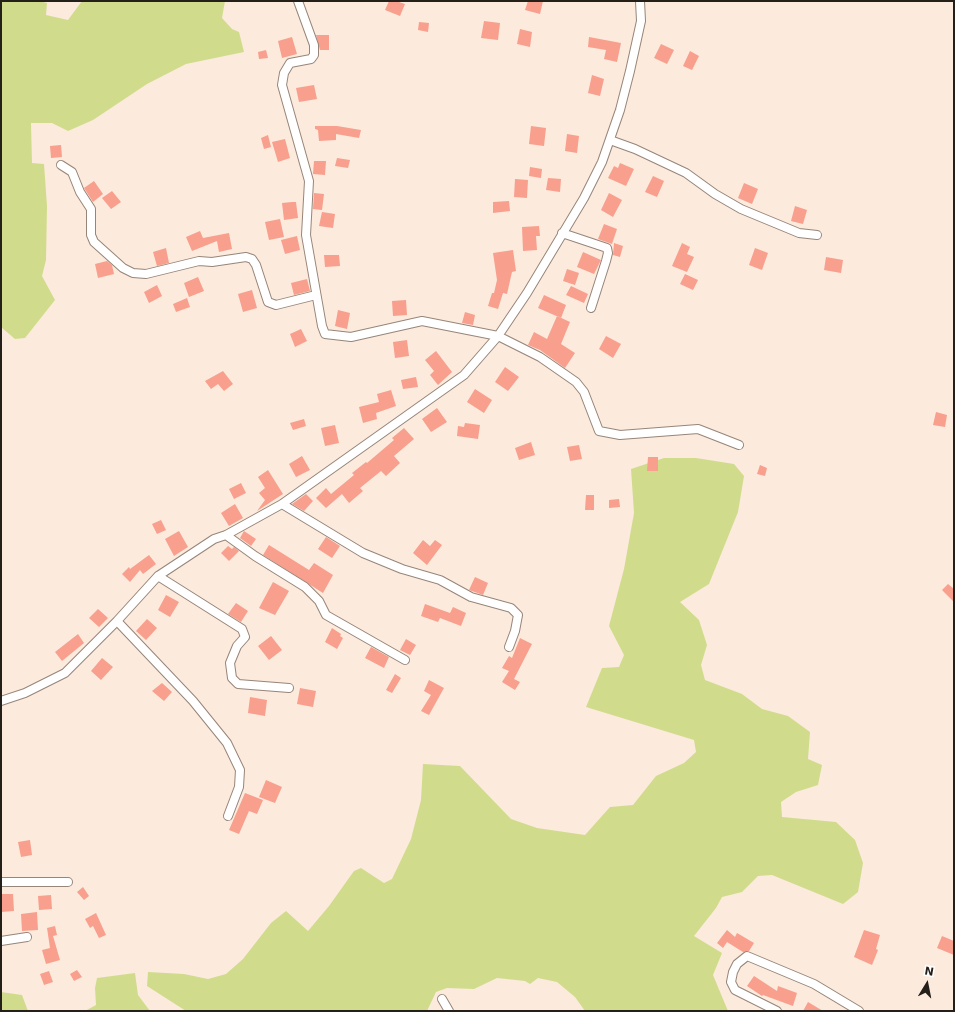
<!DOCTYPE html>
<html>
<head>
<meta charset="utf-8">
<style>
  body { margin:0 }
  #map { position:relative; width:955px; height:1012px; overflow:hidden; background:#fceadd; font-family:"DejaVu Sans",sans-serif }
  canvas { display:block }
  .frame { position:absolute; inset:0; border:2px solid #251f1a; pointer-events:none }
  .north { position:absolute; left:907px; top:964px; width:40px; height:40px; -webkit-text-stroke:3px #fff; paint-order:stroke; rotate:10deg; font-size:11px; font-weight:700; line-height:16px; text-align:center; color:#251f1a }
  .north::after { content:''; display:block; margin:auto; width:14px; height:18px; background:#251f1a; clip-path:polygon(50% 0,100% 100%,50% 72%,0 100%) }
</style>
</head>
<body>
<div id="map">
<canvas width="955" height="1012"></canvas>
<div class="frame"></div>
<div class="north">N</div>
</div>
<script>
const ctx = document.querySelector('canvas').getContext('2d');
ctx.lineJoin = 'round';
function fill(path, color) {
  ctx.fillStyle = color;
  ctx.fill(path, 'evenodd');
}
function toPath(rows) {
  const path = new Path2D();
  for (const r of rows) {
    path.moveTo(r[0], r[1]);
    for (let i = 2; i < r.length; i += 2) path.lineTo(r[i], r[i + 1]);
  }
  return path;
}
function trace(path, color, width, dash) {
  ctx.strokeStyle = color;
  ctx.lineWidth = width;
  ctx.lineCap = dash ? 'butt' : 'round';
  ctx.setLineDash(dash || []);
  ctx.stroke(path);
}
fill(toPath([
  [1,1,40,1,47,3,46,15,68,20,82,1,225,1,222,18,232,29,239,32,244,52,186,64,147,84,93,120,68,131,52,123,31,123,32,163,44,164,47,206,46,260,42,276,55,300,25,338,15,339,1,327],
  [664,458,696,458,734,464,744,476,738,512,709,584,680,602,699,620,707,645,701,665,705,680,742,694,762,709,788,716,810,732,808,759,822,765,818,785,796,792,781,802,782,817,836,822,855,840,863,863,858,892,843,904,772,875,758,876,742,892,722,897,716,908,694,936,722,953,713,975,728,1011,585,1011,575,997,557,982,538,978,530,984,525,981,497,978,474,989,447,988,436,992,427,1011,186,1011,147,986,148,972,184,974,208,979,226,974,243,959,271,923,286,911,308,931,329,906,354,871,361,868,384,883,392,879,411,839,421,800,423,764,460,766,511,819,537,828,585,835,610,807,633,805,656,776,684,763,696,752,694,740,586,707,602,668,619,667,624,655,609,626,624,569,634,513,631,469],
  [135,973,138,995,150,1011,85,1011,96,1005,95,988,97,978],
  [1,992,22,995,28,1011,1,1011]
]), '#d0dc8c');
fill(toPath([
  [389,1,396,1,405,4,400,16,385,10],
  [528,1,543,1,540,14,525,10],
  [484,21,500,23,498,40,481,38],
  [419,22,429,23,428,32,418,30],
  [520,29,532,32,530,47,517,44],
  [316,35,329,35,329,50,320,50],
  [292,37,297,54,282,58,278,41],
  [589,37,621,43,617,62,604,59,606,50,588,47],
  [661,44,674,50,667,64,654,58],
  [266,50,268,58,259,59,258,52],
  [690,51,699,56,692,70,683,66],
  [592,75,604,79,600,96,588,93],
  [314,85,317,99,299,102,296,88],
  [315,126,337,126,361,130,359,138,336,134,336,140,319,141,318,130,315,129],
  [531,126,546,128,544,146,529,144],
  [567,134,579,136,577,153,565,151],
  [268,135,271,147,264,149,261,138],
  [285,139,290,158,278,162,272,142],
  [61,145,62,157,51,158,50,146],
  [337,158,350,160,348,168,335,166],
  [314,161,326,161,325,175,313,174],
  [620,163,634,169,626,186,608,178,614,166,618,168],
  [530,167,542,169,541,178,529,176],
  [653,176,664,181,657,197,645,192],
  [548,178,561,179,560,192,546,190],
  [515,179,528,180,527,198,514,197],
  [94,181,103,194,93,202,84,188],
  [744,183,758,189,752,204,738,198],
  [112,191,121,202,111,209,102,198],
  [314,193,324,194,322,210,313,209],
  [609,193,622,200,613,217,601,210],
  [509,201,510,211,493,213,493,202],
  [292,202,296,202,298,218,284,220,282,203],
  [795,206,807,210,803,224,791,221],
  [322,212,335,214,333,228,319,226],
  [280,219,284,237,269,240,265,222],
  [604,224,617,229,612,244,598,239],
  [539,226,540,236,536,236,537,250,523,251,522,227],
  [200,231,203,238,229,233,232,249,219,252,217,241,192,251,186,237],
  [297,236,300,250,285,254,281,240],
  [614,243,623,246,620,257,613,255],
  [682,243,690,247,687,254,694,257,687,272,672,266],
  [166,248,169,263,157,266,153,252],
  [755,248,768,253,762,270,749,265],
  [513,250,516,271,512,272,507,294,503,293,498,309,488,306,492,293,494,293,497,280,493,253],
  [583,252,601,260,594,274,577,267],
  [324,255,339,255,340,266,325,267],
  [826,257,843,260,841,273,824,270],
  [107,261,112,265,114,274,98,278,95,264],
  [567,269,579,273,575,285,563,281],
  [685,274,698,280,693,290,680,284],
  [198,277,204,291,189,297,184,283],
  [307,279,310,291,294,295,291,283],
  [157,285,162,296,149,303,144,292],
  [571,286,588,294,584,303,566,295],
  [252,290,257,308,243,312,238,294],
  [544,295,566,305,561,318,538,308],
  [187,298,190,307,176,312,173,304],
  [406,300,407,315,393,316,392,301],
  [338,310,350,313,347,329,335,326],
  [465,312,475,315,473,325,462,323],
  [557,316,570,322,561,344,575,353,565,368,540,350,528,345,534,332,547,339],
  [301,329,307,341,295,347,290,334],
  [606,336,621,344,613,358,599,349],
  [407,340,409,356,395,358,393,342],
  [436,351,452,372,438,385,430,375,434,371,425,360],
  [505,367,519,377,508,391,495,382],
  [223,371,233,384,224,391,218,384,211,389,205,381],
  [416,377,418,387,403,389,401,380],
  [475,389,492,400,484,413,467,402],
  [391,390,396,406,376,413,377,419,363,423,359,407,379,402,377,394],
  [437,408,447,422,431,432,422,419],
  [936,412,947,415,945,427,933,425],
  [304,419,306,426,293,430,290,423],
  [465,423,480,425,478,439,457,436,458,426,464,427],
  [335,425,339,443,325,446,321,428],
  [404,428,414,439,394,456,400,463,386,476,381,471,360,488,363,491,349,503,342,494,326,508,316,498,326,488,331,494,354,475,352,473,366,462,367,463,394,440,392,438],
  [531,442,535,455,519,460,515,448],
  [579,445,582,459,570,461,567,447],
  [302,456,310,470,296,477,289,464],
  [648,457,658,457,658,471,647,471],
  [760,465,767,468,765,476,757,474],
  [268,470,283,494,257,511,265,500,259,493,265,488,258,477],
  [241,483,246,493,234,499,229,489],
  [306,494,313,501,304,511,292,504],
  [586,495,594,495,594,510,585,510],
  [619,499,620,507,609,508,609,500],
  [235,504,243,518,229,526,221,513],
  [161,520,166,530,157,534,152,524],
  [179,531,188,547,174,556,165,539],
  [244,531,256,539,251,546,240,538],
  [326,537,340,546,332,558,318,549],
  [423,540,430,546,435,540,442,545,427,565,413,553],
  [269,545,309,570,314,563,333,575,323,593,263,555],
  [228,546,232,549,234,547,239,551,229,561,221,553],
  [149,555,156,564,143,574,140,570,130,582,122,574,129,567,130,569],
  [475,577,488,583,483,595,469,590],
  [273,582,289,591,275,615,259,608],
  [948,584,954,589,954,602,942,590],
  [166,595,179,602,170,617,158,610],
  [236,603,248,611,241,622,228,614],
  [425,604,450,613,453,607,466,613,461,626,440,618,438,622,421,616],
  [98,609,108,618,99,627,89,618],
  [147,619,157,628,146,640,136,631],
  [332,628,341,634,340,636,343,638,337,649,325,642],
  [78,634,84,643,62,661,55,652],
  [271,636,282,650,269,660,258,646],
  [520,638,532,644,514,679,520,682,515,690,502,682,509,671,502,668,509,656,512,658],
  [406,639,416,645,410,655,400,650],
  [371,647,389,657,384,668,365,658],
  [102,658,113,667,101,680,91,671],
  [395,674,401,678,392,693,386,690],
  [429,680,444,688,429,715,421,711,431,695,424,691],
  [162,683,172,692,164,701,152,691],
  [300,688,316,691,313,707,297,704],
  [250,697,267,700,265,716,248,713],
  [266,780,282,787,275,803,259,797],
  [245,793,263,800,257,814,249,811,239,834,229,830],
  [30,840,32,855,21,857,18,842],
  [83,887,89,896,84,900,77,892],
  [1,894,13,894,14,911,1,912],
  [51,895,52,909,39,910,38,896],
  [37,912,38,930,22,931,21,914],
  [96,913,106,935,99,938,93,926,90,928,85,919],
  [55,926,57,935,53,936,60,960,46,964,42,950,50,948,47,928],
  [727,930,735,937,737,933,754,943,749,951,743,952,727,942,723,948,717,943],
  [864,930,880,935,876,949,878,950,872,965,854,957],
  [942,936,954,941,954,955,937,948],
  [77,970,82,977,74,981,70,974],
  [49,971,53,982,44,985,40,974],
  [754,976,777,991,778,986,797,993,793,1006,763,995,762,996,747,986],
  [808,1002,823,1011,803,1011]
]), '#f89f8d');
const minor = toPath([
  [298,1,314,45,314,55,311,59,290,63,284,73,282,85,309,181,306,235,322,326,325,334,351,337,422,321,498,336,540,357,576,382,584,392,599,431,620,435,698,429,739,445],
  [610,140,635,149,686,173,715,194,741,209,799,233,817,235],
  [61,165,72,172,80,192,91,209,91,235,94,242,123,268,133,273,146,274,199,261,212,262,246,257,252,259,256,265,268,302,276,305,316,295],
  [562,233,607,248,608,253,606,261,591,308],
  [282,504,363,553,402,569,440,580,471,597,511,608,518,615,515,631,509,647],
  [226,535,255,556,305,587,319,601,326,615,405,660],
  [158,576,242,629,245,637,237,646,230,663,232,678,238,684,289,688],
  [117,621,193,701,227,743,240,770,239,787,228,816],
  [1,701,25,693,65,673,117,621,158,576,214,539,226,535,282,504,464,375,498,336,527,293,584,198,602,162,620,110,630,71,641,21,640,1],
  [1,882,68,882],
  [1,941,27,937],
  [442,999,449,1011],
  [777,1011,735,990,731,982,733,972,737,964,747,956,814,984,859,1011]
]);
trace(minor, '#968579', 10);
trace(minor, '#fff', 8);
</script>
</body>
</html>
